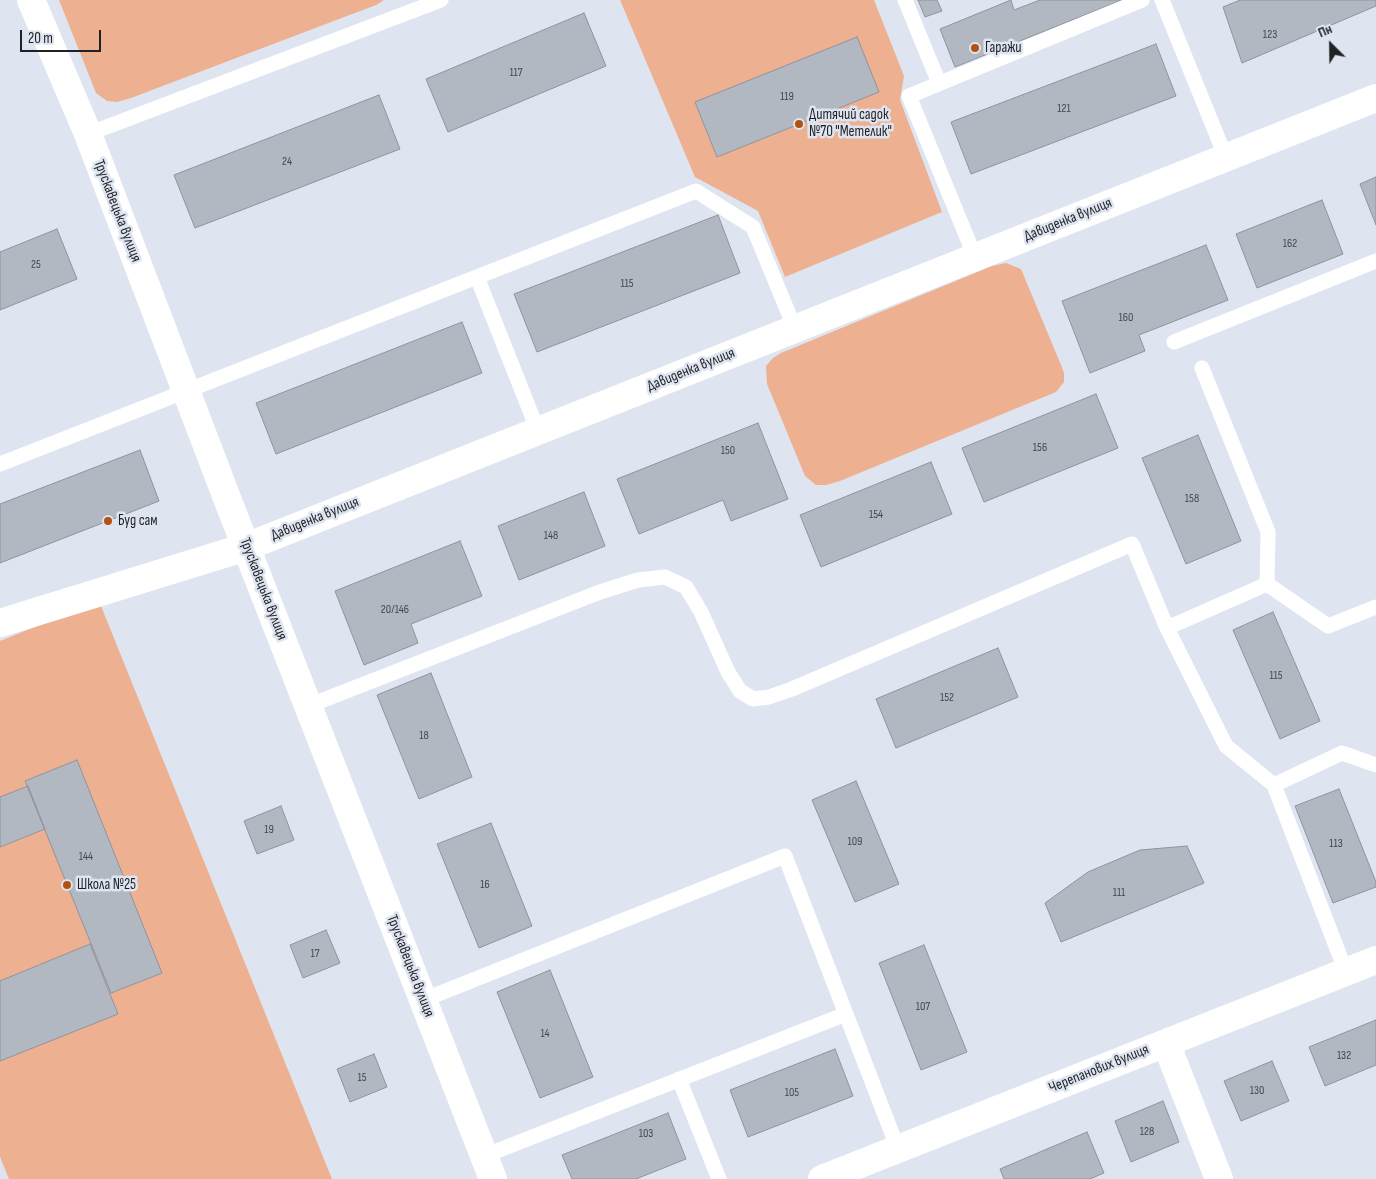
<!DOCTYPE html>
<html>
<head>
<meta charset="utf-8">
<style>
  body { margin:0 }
  #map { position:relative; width:1376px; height:1179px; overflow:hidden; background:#dfe5f0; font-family:"Sofia Sans Condensed",sans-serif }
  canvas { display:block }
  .north { position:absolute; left:1306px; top:20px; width:50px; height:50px; -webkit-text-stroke:4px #dfe5f0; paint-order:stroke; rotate:337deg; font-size:14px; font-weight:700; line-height:20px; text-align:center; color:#1f2125 }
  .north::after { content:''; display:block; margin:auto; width:18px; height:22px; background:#1f2125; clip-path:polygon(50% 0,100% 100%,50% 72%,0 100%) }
  .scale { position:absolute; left:20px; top:30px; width:81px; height:22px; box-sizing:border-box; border:2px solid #1f2125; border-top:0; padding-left:6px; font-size:15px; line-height:18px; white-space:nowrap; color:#1f2125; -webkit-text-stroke:4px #dfe5f0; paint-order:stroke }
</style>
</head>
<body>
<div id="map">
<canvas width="1376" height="1179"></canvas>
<div class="north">Пн</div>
<div class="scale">20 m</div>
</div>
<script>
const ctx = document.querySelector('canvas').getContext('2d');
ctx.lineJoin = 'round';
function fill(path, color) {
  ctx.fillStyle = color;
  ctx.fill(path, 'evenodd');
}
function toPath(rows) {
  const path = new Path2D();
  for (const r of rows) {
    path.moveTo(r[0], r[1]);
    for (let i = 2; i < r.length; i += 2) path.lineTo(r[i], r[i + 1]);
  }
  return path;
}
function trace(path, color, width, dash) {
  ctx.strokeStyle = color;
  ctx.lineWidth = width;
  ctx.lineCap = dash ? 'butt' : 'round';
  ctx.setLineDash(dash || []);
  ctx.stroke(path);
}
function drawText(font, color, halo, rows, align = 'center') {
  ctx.font = font + ' "Sofia Sans Condensed",sans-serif';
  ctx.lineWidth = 5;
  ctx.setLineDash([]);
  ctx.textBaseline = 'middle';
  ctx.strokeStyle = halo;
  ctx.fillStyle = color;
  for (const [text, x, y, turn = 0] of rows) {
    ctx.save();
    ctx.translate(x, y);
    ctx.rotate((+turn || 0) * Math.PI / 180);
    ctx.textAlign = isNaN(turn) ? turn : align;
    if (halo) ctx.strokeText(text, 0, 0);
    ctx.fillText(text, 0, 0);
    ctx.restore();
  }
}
fill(toPath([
  [59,0,384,0,376,5,131,98,117,102,107,101,96,93],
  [620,0,874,0,904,76,900,100,942,212,785,277,758,211,695,177],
  [1006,263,1021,269,1061,365,1064,373,1064,382,1056,392,840,481,826,485,816,485,805,476,767,384,766,366,773,358,781,353,992,266],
  [99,601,332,1179,9,1179,0,1157,0,641]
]), '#edb091');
const building = toPath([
  [918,0,937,0,942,11,925,17,918,0],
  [1011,0,1014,10,1040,0,1122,0,955,67,940,29,1011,0],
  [1240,0,1376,0,1376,6,1242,63,1223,7,1240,0],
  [584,13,606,66,448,132,426,79,584,13],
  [857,37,879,92,717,157,695,102,857,37],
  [1156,44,1176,96,971,174,951,122,1156,44],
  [379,95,400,149,195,228,174,175,379,95],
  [1376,177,1376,225,1360,184,1376,177],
  [1322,200,1343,254,1257,288,1236,234,1322,200],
  [718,215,740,273,537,352,514,294,718,215],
  [57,229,77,279,0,310,0,252,57,229],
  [1206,245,1228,300,1139,335,1145,351,1090,373,1062,301,1206,245],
  [462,322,482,373,276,454,256,403,462,322],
  [1096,394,1118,448,984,502,962,448,1096,394],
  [758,423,788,499,731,521,723,500,639,534,617,479,758,423],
  [1198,435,1241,541,1186,564,1142,458,1198,435],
  [140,450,159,501,0,563,0,504,140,450],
  [931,462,952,514,821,567,800,515,931,462],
  [584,492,605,546,519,580,498,526,584,492],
  [460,541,482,596,411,624,418,643,364,665,335,591,460,541],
  [1273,612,1320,721,1280,739,1233,630,1273,612],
  [998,648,1018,697,896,748,876,699,998,648],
  [431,673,472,777,419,799,377,695,431,673],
  [77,760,162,973,111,993,25,781,77,760],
  [856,781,899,884,855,902,812,800,856,781],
  [28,786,45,829,0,847,0,797,28,786],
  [1339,789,1376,882,1376,887,1333,903,1295,806,1339,789],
  [281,806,294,840,257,854,244,821,281,806],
  [491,823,532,926,479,948,437,844,491,823],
  [1187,846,1204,883,1061,942,1045,903,1088,872,1140,850,1187,846],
  [326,930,340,963,303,978,290,945,326,930],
  [90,944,118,1014,0,1061,0,981,90,944],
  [924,945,967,1052,921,1070,879,963,924,945],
  [550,970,593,1077,540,1098,497,992,550,970],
  [1376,1020,1376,1065,1325,1086,1309,1047,1376,1020],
  [835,1049,853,1096,748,1137,730,1090,835,1049],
  [374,1054,387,1087,350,1102,337,1069,374,1054],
  [1272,1061,1289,1101,1241,1121,1224,1081,1272,1061],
  [1163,1101,1179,1142,1131,1162,1115,1121,1163,1101],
  [668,1113,686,1159,636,1179,572,1179,562,1155,668,1113],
  [1087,1132,1104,1173,1090,1179,1004,1179,1000,1169,1087,1132]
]);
fill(building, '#b2b8c2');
trace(building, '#8e949e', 1);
trace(toPath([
  [905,0,939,83],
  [1162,0,1226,158],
  [88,134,441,0],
  [975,257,909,96,1142,0],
  [477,277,538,431],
  [1174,342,1376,261],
  [1202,368,1268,532,1267,584],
  [0,464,696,191,753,227,795,329],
  [1167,628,1226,746,1274,785,1346,972],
  [308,706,600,592,638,580,665,577,686,587,701,612,728,672,740,691,753,699,769,697,792,689,1132,544,1167,628,1267,584,1328,626,1376,607],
  [1274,785,1342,753,1376,765],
  [423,1000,785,856,898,1149],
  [679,1079,719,1179],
  [484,1156,846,1014]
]), '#fff', 15);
trace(toPath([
  [31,0,88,134,230,506,493,1179],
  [0,623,246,547,1376,98],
  [1166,1043,1219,1179],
  [822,1179,1376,960]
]), '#fff', 28);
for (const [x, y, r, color] of [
  [975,48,5,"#b35112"],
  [799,124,5,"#b35112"],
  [108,521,5,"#b35112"],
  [67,885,5,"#b35112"]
]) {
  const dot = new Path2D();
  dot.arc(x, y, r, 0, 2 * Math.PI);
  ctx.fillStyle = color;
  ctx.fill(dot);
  trace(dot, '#dfe5f0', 2);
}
drawText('12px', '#44474c', null, [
  ["123",1270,35],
  ["117",516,73],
  ["119",787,97],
  ["121",1064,109],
  ["24",287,162],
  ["162",1290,244],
  ["25",36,265],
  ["115",627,284],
  ["160",1126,318],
  ["156",1040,448],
  ["150",728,451],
  ["158",1192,499],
  ["154",876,515],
  ["148",551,536],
  ["20/146",395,610],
  ["115",1276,676],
  ["152",947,698],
  ["18",424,736],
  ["19",269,830],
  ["109",855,842],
  ["113",1336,844],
  ["144",86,857],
  ["16",485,885],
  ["111",1119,893],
  ["17",315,954],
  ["107",923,1007],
  ["14",545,1034],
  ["132",1344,1056],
  ["15",362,1078],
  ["130",1257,1091],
  ["105",792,1093],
  ["128",1147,1132],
  ["103",646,1134]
]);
drawText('15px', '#1f2125', '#dfe5f0', [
  ["Гаражи",985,48],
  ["Дитячий садок",809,115],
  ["№70 \"Метелик\"",809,132],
  ["Буд сам",118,521],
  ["Школа №25",77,885]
], 'left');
drawText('15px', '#1f2125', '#dfe5f0', [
  ["Трускавецька вулиця",117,211,69],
  ["Давиденка вулиця",1068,220,-22],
  ["Давиденка вулиця",691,370,-22],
  ["Давиденка вулиця",315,519,-22],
  ["Трускавецька вулиця",263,589,69],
  ["Трускавецька вулиця",410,966,69],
  ["Черепанових вулиця",1099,1069,-22]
]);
</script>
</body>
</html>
